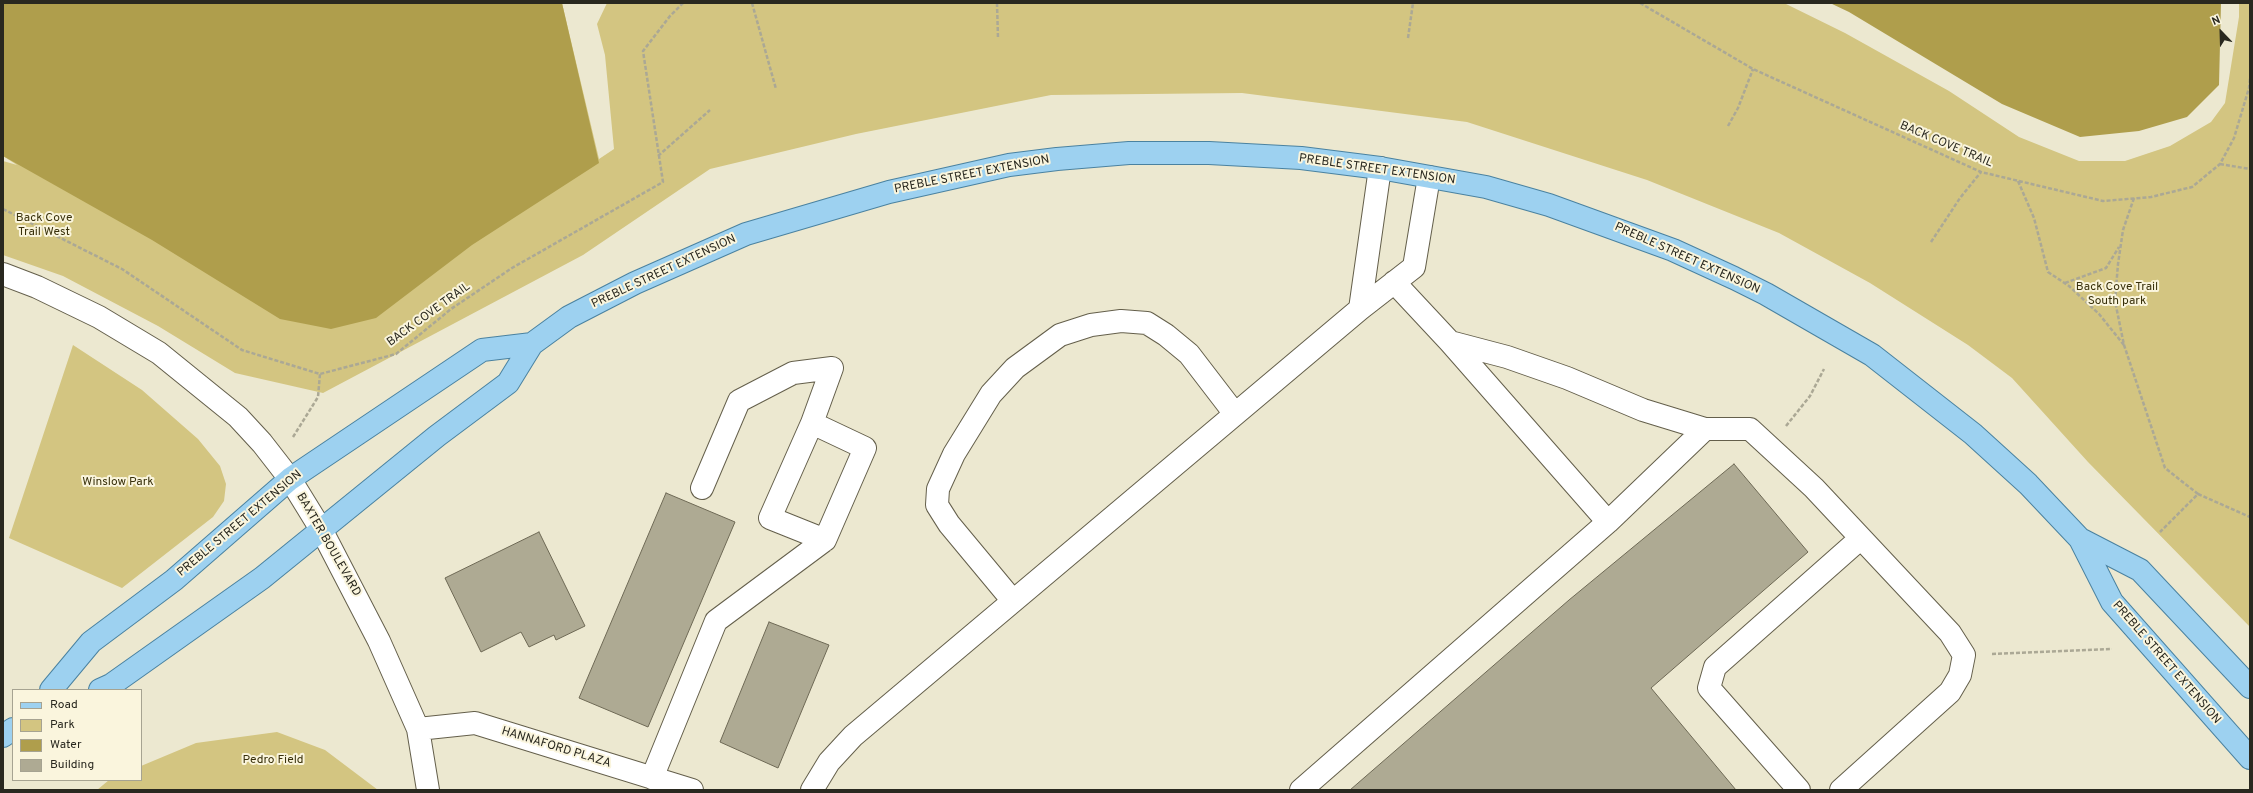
<!DOCTYPE html>
<html>
<head>
<meta charset="utf-8">
<style>
  body { margin:0 }
  #map { position:relative; width:2253px; height:793px; overflow:hidden; background:#ece8d0; font-family:Overpass,sans-serif }
  canvas { display:block }
  .frame { position:absolute; inset:0; border:4px solid #29281f; pointer-events:none }
  .legend { position:absolute; left:12px; top:689px; width:130px; height:92px; box-sizing:border-box; background:#faf5dd; border:1px solid #a6a391; margin:0; padding:5px 7px; list-style:none; font-size:12px; color:#29281f }
  .legend li { display:flex; align-items:center; gap:8px; height:20px }
  .legend b { width:20px; border:1px solid #a6a391 }
  .north { position:absolute; left:2201px; top:12px; width:40px; height:40px; -webkit-text-stroke:3px #faf5dd; paint-order:stroke; rotate:337deg; font-size:11px; font-weight:700; line-height:16px; text-align:center; color:#29281f }
  .north::after { content:''; display:block; margin:auto; width:14px; height:18px; background:#29281f; clip-path:polygon(50% 0,100% 100%,50% 72%,0 100%) }
</style>
</head>
<body>
<div id="map">
<canvas width="2253" height="793"></canvas>
<div class="frame"></div>
<ul class="legend">
<li><b style="height:5px;background:#9dd1f0"></b>Road</li>
<li><b style="height:11px;background:#d3c581"></b>Park</li>
<li><b style="height:11px;background:#af9e4c"></b>Water</li>
<li><b style="height:11px;background:#aeaa93"></b>Building</li>
</ul>
<div class="north">N</div>
</div>
<script>
const ctx = document.querySelector('canvas').getContext('2d');
ctx.lineJoin = 'round';
function fill(path, color) {
  ctx.fillStyle = color;
  ctx.fill(path, 'evenodd');
}
function toPath(rows) {
  const path = new Path2D();
  for (const r of rows) {
    path.moveTo(r[0], r[1]);
    for (let i = 2; i < r.length; i += 2) path.lineTo(r[i], r[i + 1]);
  }
  return path;
}
function trace(path, color, width, dash) {
  ctx.strokeStyle = color;
  ctx.lineWidth = width;
  ctx.lineCap = dash ? 'butt' : 'round';
  ctx.setLineDash(dash || []);
  ctx.stroke(path);
}
function drawText(font, color, halo, rows, align = 'center') {
  ctx.font = font + ' Overpass,sans-serif';
  ctx.lineWidth = 4;
  ctx.setLineDash([]);
  ctx.textBaseline = 'middle';
  ctx.strokeStyle = halo;
  ctx.fillStyle = color;
  for (const [text, x, y, turn = 0] of rows) {
    ctx.save();
    ctx.translate(x, y);
    ctx.rotate((+turn || 0) * Math.PI / 180);
    ctx.textAlign = isNaN(turn) ? turn : align;
    if (halo) ctx.strokeText(text, 0, 0);
    ctx.fillText(text, 0, 0);
    ctx.restore();
  }
}
fill(toPath([
  [3,3,562,3,599,159,614,149,605,55,597,24,607,3,1784,3,1845,33,1949,91,2019,137,2079,161,2125,161,2170,146,2211,122,2225,103,2239,17,2239,3,2250,3,2250,627,2088,462,2012,378,1968,345,1870,283,1779,233,1647,180,1467,122,1242,93,1051,95,856,134,710,169,583,255,323,393,235,373,158,326,63,276,3,255,3,161,17,165,3,156],
  [73,345,142,390,198,439,220,466,226,484,224,501,213,517,122,588,9,538],
  [277,732,325,750,378,790,97,790,109,780,141,780,141,766,196,743]
]), '#d3c581');
fill(toPath([
  [3,3,562,3,599,163,472,245,376,318,331,329,280,319,152,240,3,156],
  [1830,3,2221,3,2219,85,2187,117,2139,131,2080,137,2002,104,1849,12]
]), '#af9e4c');
const building = toPath([
  [1734,464,1808,552,1651,688,1736,790,1350,790,1569,600,1734,464],
  [666,493,735,522,648,727,579,698,666,493],
  [539,532,585,626,556,640,554,635,529,647,521,632,481,652,445,578,539,532],
  [769,622,829,645,778,768,720,742,769,622]
]);
fill(building, '#aeaa93');
trace(building, '#6e6955', 1);
const minor = toPath([
  [3,274,37,287,99,317,159,353,238,417,262,443,290,479,322,531,379,641,418,729,428,790],
  [1394,282,1450,342,1608,522],
  [1360,309,1380,168],
  [1450,342,1507,357,1567,378,1643,410,1705,429,1750,429,1814,488,1950,633,1964,655,1960,675,1950,692,1841,790],
  [702,488,739,401,793,373,832,368,812,423],
  [1013,601,949,524,937,505,938,489,954,454,991,394,1015,368,1060,335,1091,325,1121,321,1147,323,1166,335,1189,354,1235,414],
  [418,729,475,723,692,790],
  [652,778,716,621,825,540,865,448,812,423,770,518,825,540],
  [812,790,829,762,853,736,1360,309,1414,267,1429,177],
  [1301,790,1608,522,1705,429],
  [1799,790,1709,688,1715,667,1861,538]
]);
const major = toPath([
  [2080,539,2140,570,2250,687],
  [51,690,91,642,174,580,290,479,482,350,532,344],
  [100,690,111,685,262,578,437,436,508,383,532,344,569,317,635,283,746,234,889,192,1009,165,1057,159,1129,153,1209,153,1301,158,1380,168,1486,187,1549,205,1673,250,1734,278,1766,294,1872,355,1973,434,2028,484,2080,539,2112,602,2250,758],
  [3,736,13,729]
]);
trace(minor, '#645f4b', 24);
trace(major, '#4a82a0', 24);
trace(toPath([
  [752,3,776,89],
  [997,3,998,38],
  [1640,3,1753,69,1981,172,2103,201,2151,197,2192,187,2220,164,2234,138,2249,88,2250,79],
  [1408,38,1413,3],
  [1728,126,1738,108,1753,69],
  [658,156,710,110],
  [2220,164,2250,169],
  [2018,181,2034,218,2048,272,2069,286,2099,314,2124,345],
  [2134,198,2123,230,2118,264,2115,301,2124,345,2165,468,2198,494,2160,532],
  [3,209,122,269,242,350,320,374,396,354,451,309,512,268,663,182,643,51,670,16,683,3],
  [1931,242,1960,198,1981,172],
  [2065,283,2106,268,2119,247],
  [1786,426,1810,396,1824,369],
  [293,437,318,397,320,374],
  [2198,494,2250,517],
  [1992,654,2112,649]
]), '#aba895', 2.5, [4, 2]);
trace(minor, '#fff', 22);
trace(major, '#9dd1f0', 22);
drawText('12px', '#29281f', '#faf5dd', [
  ["BACK COVE TRAIL",1946,145,23],
  ["PREBLE STREET EXTENSION",1377,170,8],
  ["PREBLE STREET EXTENSION",972,175,-11],
  ["PREBLE STREET EXTENSION",1687,259,24],
  ["PREBLE STREET EXTENSION",664,272,-25],
  ["BACK COVE TRAIL",429,315,-36],
  ["PREBLE STREET EXTENSION",240,524,-40],
  ["BAXTER BOULEVARD",328,545,60],
  ["PREBLE STREET EXTENSION",2166,663,49],
  ["HANNAFORD PLAZA",556,748,17]
]);
drawText('12px', '#38300b', '#faf5dd', [
  ["Back Cove",44,219],
  ["Trail West",44,233],
  ["Back Cove Trail",2117,288],
  ["South park",2117,302],
  ["Winslow Park",118,483],
  ["Pedro Field",273,761]
]);
</script>
</body>
</html>
